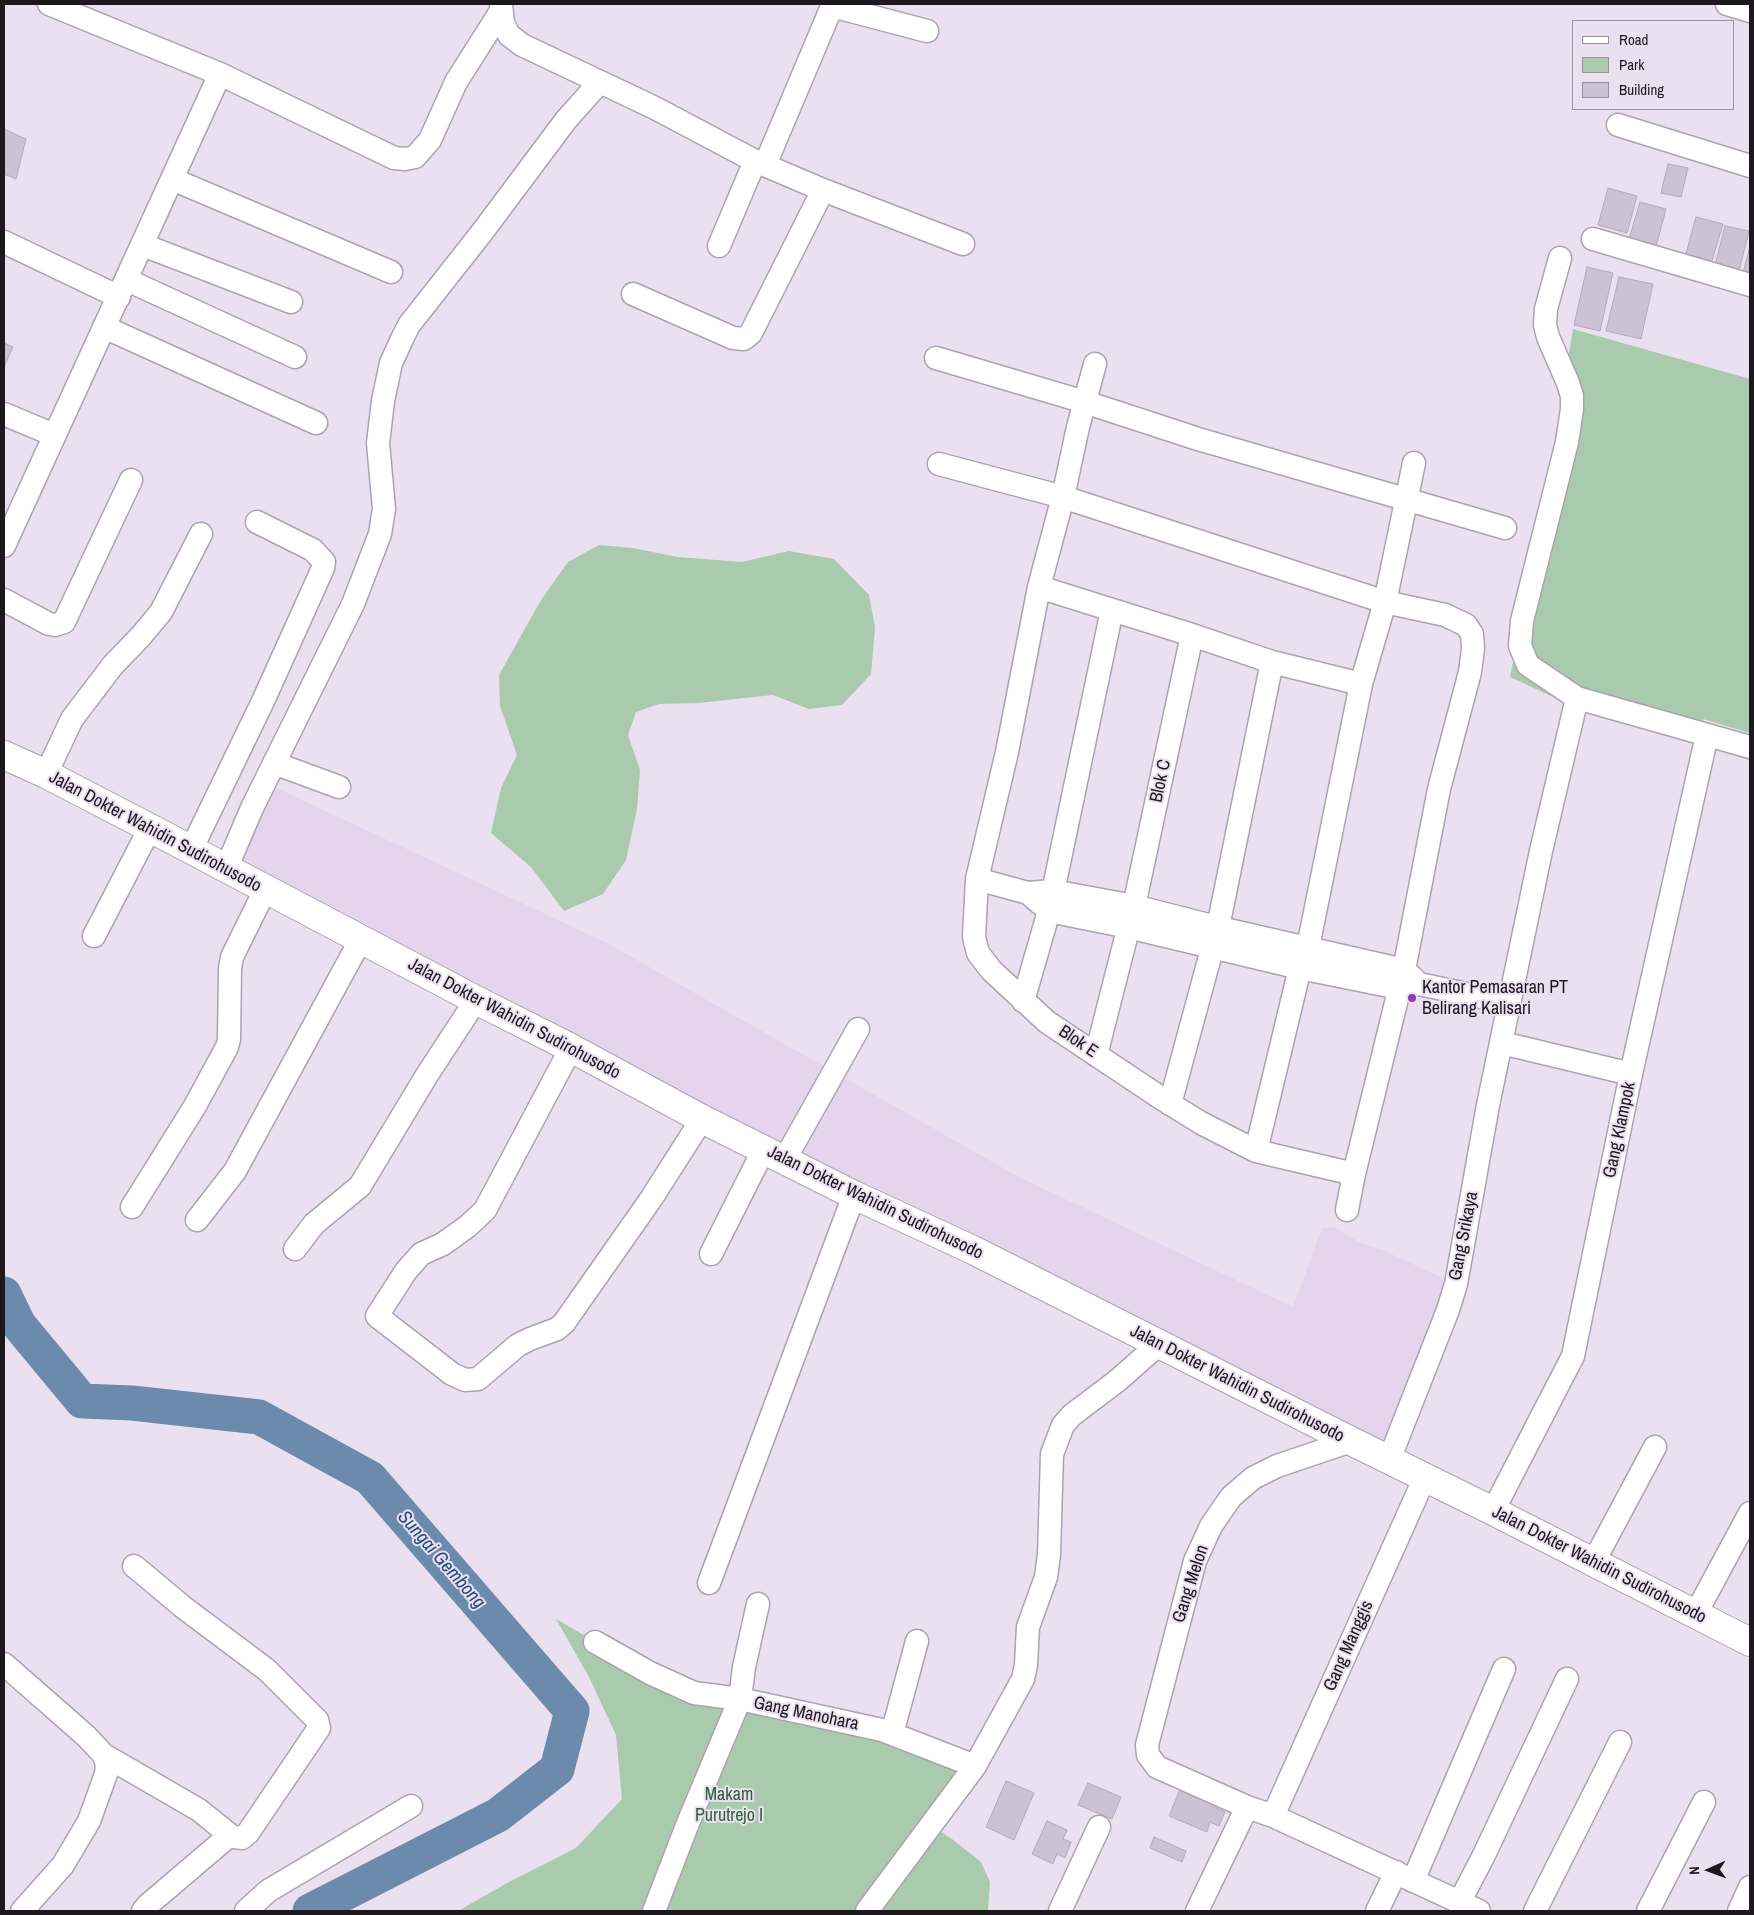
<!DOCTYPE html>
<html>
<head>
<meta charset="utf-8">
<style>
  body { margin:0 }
  #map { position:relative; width:1754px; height:1915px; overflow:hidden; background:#eae0f0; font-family:"Archivo Narrow",sans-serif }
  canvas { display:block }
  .frame { position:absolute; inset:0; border:5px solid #1c181e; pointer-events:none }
  .legend { position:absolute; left:1572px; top:20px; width:162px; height:90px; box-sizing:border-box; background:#eae0f0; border:1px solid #98909c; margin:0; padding:6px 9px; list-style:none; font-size:15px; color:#1c181e }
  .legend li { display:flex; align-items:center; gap:10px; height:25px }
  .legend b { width:25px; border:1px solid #98909c }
  .north { position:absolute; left:1684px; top:1845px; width:50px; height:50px; -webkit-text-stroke:4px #eae0f0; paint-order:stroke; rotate:268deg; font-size:14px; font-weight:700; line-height:20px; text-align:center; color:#1c181e }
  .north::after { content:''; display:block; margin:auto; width:18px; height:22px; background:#1c181e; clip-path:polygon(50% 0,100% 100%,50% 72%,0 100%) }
</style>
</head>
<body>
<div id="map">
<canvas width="1754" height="1915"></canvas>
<div class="frame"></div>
<ul class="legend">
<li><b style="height:6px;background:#fff"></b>Road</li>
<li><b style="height:14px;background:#a9caad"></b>Park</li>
<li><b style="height:14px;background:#cbc3d4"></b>Building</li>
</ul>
<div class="north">N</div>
</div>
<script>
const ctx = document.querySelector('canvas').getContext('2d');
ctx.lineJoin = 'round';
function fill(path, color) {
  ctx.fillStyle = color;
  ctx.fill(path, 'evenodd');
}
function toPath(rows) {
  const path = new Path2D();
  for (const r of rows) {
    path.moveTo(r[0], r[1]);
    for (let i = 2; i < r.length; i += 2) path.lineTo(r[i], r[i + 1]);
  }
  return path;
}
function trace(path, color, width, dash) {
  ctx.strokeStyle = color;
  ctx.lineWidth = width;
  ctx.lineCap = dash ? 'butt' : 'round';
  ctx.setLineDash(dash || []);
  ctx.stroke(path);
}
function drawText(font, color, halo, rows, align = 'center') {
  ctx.font = font + ' "Archivo Narrow",sans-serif';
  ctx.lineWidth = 4;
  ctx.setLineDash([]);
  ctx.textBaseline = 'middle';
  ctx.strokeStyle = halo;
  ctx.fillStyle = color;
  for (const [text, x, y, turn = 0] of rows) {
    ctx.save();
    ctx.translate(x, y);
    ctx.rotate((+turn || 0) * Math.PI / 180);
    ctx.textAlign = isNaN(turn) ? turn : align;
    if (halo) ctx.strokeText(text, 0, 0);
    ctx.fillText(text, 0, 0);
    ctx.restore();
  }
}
fill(toPath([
  [268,784,605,942,1019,1177,1293,1307,1322,1228,1334,1227,1359,1242,1387,1252,1455,1284,1393,1456,232,867]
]), '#e4d5ec');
fill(toPath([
  [1573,329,1750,379,1750,733,1703,719,1694,742,1588,713,1510,677,1548,483],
  [599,545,633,548,678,557,742,562,789,551,834,559,869,595,875,627,871,674,842,705,809,709,773,695,698,703,659,704,636,712,628,735,640,770,637,809,626,860,603,894,564,911,531,867,491,833,501,788,517,755,500,706,499,675,541,600,568,562],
  [556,1619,650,1673,975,1766,931,1825,952,1839,981,1862,990,1882,988,1911,458,1911,509,1882,576,1848,622,1799,616,1735,589,1677]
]), '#a9caad');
trace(toPath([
  [4,1294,19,1325,82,1401,132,1403,259,1417,370,1478,572,1711,557,1769,498,1815,310,1911]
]), '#6c8bac', 35);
const building = toPath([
  [4,129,26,139,16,179,4,174,4,129],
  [1668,164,1688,168,1681,197,1661,193,1668,164],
  [1608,188,1637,196,1627,233,1598,225,1608,188],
  [1640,202,1666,209,1656,247,1629,239,1640,202],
  [1696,217,1723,224,1711,264,1685,257,1696,217],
  [1725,226,1749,231,1739,271,1715,265,1725,226],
  [1750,246,1750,275,1743,273,1750,246],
  [1587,267,1613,273,1600,331,1574,325,1587,267],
  [1619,277,1653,284,1641,339,1606,331,1619,277],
  [4,343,13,347,4,367,4,343],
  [1006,1781,1034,1793,1014,1840,986,1827,1006,1781],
  [1088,1783,1121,1797,1112,1819,1078,1805,1088,1783],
  [1181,1787,1219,1803,1216,1808,1225,1812,1219,1826,1210,1822,1207,1832,1169,1816,1181,1787],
  [1047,1821,1067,1830,1063,1839,1071,1842,1065,1858,1057,1854,1053,1864,1032,1854,1047,1821],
  [1154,1837,1186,1851,1182,1862,1150,1848,1154,1837]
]);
fill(building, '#cbc3d4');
trace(building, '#b2aabb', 1);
const minor = toPath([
  [49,4,220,74,394,158,405,159,415,157,430,140,456,82,501,11],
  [501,4,503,23,509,35,522,45,655,108,755,161,823,190,963,244],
  [1727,4,1750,11],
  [832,6,927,31],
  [1618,125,1750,166],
  [765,165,833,4],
  [172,179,391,272],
  [1593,239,1750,285],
  [4,242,119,297],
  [143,245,291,302],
  [719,246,755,161],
  [1560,258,1546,309,1545,325,1548,337,1568,383,1572,396,1572,409,1567,442,1522,621,1520,646,1528,665,1577,698,1750,747],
  [127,280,295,357],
  [633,294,733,338,744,339,751,333,823,190],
  [104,327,316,423],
  [936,358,1085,402,1198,439,1505,528],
  [1095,364,1078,427,1063,497,1039,587,1007,752,977,879,974,937,978,953,991,970,1047,1022,1164,1100,1201,1123,1256,1151,1354,1174],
  [4,414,54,435],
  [939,464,1063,497,1385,602,1445,615,1466,625,1472,634,1473,649,1470,672,1439,789,1404,970,1354,1174,1347,1210],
  [4,546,220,74],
  [1039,587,1192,635,1272,662,1361,684],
  [4,600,49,624,55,625,64,622,131,480],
  [274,763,339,787],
  [46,774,72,719,113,665,141,636,161,612,201,534],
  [191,850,264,699,323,568,324,562,313,550,257,522],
  [226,869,252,808,353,604,380,534,384,509,378,443,383,401,391,363,402,339,409,325,483,231,566,120,599,83],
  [977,879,1028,893,1053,891,1134,906,1224,929,1404,970,1414,979],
  [1028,893,1049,911,1128,927,1300,968,1399,988,1419,984,1510,1003],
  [94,936,150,828],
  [1023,1001,1049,911,1112,610],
  [1502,1043,1631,1074],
  [571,1048,485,1210,468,1226,443,1244,421,1254,406,1271,377,1316,452,1374,465,1380,478,1379,518,1345,530,1339,557,1329,564,1323,651,1199,702,1119],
  [1096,1055,1134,906,1192,635],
  [1170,1104,1218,927,1272,662],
  [1256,1151,1300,968,1308,947,1361,684,1385,602,1414,463],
  [785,1159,858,1029],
  [132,1207,195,1106,227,1047,229,1039,230,969,232,957,265,890],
  [197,1220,235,1171,361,939],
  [295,1249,314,1224,360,1186,427,1075,476,1000],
  [711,1254,764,1149],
  [1351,1441,1277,1466,1253,1478,1231,1497,1211,1526,1195,1561,1147,1745,1148,1755,1157,1767,1247,1807,1273,1816,1479,1911],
  [1389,1460,1448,1310,1456,1284,1488,1105,1541,851,1577,698],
  [1493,1511,1573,1356,1631,1074,1707,735],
  [1593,1563,1655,1447],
  [709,1583,854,1195],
  [1695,1615,1750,1513],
  [595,1642,650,1673,694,1693,740,1699,744,1667,758,1604],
  [4,1664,86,1736,104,1755,107,1765,106,1774,89,1821,63,1865,22,1911],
  [892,1734,917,1641],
  [104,1755,199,1810,230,1835,234,1837,242,1838,248,1833,319,1728,317,1720,267,1670,183,1607,134,1566],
  [1273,1816,1425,1477],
  [1413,1881,1504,1669],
  [1459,1903,1484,1855,1567,1679],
  [143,1911,149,1904,230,1835],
  [246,1911,268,1891,411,1806],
  [654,1911,688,1823,740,1699,882,1730,975,1766],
  [867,1911,975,1766,1023,1679,1026,1665,1028,1627,1046,1577,1049,1555,1052,1454,1063,1425,1072,1415,1117,1381,1159,1344],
  [1060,1911,1099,1827],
  [1197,1911,1247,1807],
  [1377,1911,1396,1872],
  [1535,1911,1620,1742],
  [1648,1911,1704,1802],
  [1739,1911,1750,1887]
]);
const primary = toPath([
  [4,755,46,774,150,828,476,1000,571,1048,702,1119,854,1195,973,1250,1351,1441,1493,1511,1750,1642]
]);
trace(minor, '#aca2b1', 25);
trace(primary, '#aca2b1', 30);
trace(minor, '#fff', 22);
trace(primary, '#fff', 28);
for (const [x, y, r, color] of [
  [1412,998,5,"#8f3dab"]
]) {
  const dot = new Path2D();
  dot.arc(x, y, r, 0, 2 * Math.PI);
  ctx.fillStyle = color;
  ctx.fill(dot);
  trace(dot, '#eae0f0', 2);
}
drawText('18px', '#1c181e', '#eae0f0', [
  ["Blok C",1161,781,-78],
  ["Jalan Dokter Wahidin Sudirohusodo",155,832,28],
  ["Jalan Dokter Wahidin Sudirohusodo",514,1019,28],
  ["Blok E",1078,1042,34],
  ["Gang Klampok",1620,1130,-78],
  ["Jalan Dokter Wahidin Sudirohusodo",875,1203,26],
  ["Gang Srikaya",1464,1236,-79],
  ["Jalan Dokter Wahidin Sudirohusodo",1237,1384,27],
  ["Jalan Dokter Wahidin Sudirohusodo",1599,1565,27],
  ["Gang Melon",1191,1584,-72],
  ["Gang Manggis",1349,1646,-66],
  ["Gang Manohara",806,1714,12]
]);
drawText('18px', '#1c181e', '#eae0f0', [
  ["Kantor Pemasaran PT",1422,988],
  ["Belirang Kalisari",1422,1009]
], 'left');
drawText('18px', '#2d6338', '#eae0f0', [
  ["Makam",729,1795],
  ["Purutrejo I",729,1816]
]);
drawText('italic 19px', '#1e4d7a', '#eae0f0', [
  ["Sungai Gembong",441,1560,49]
]);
</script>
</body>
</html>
